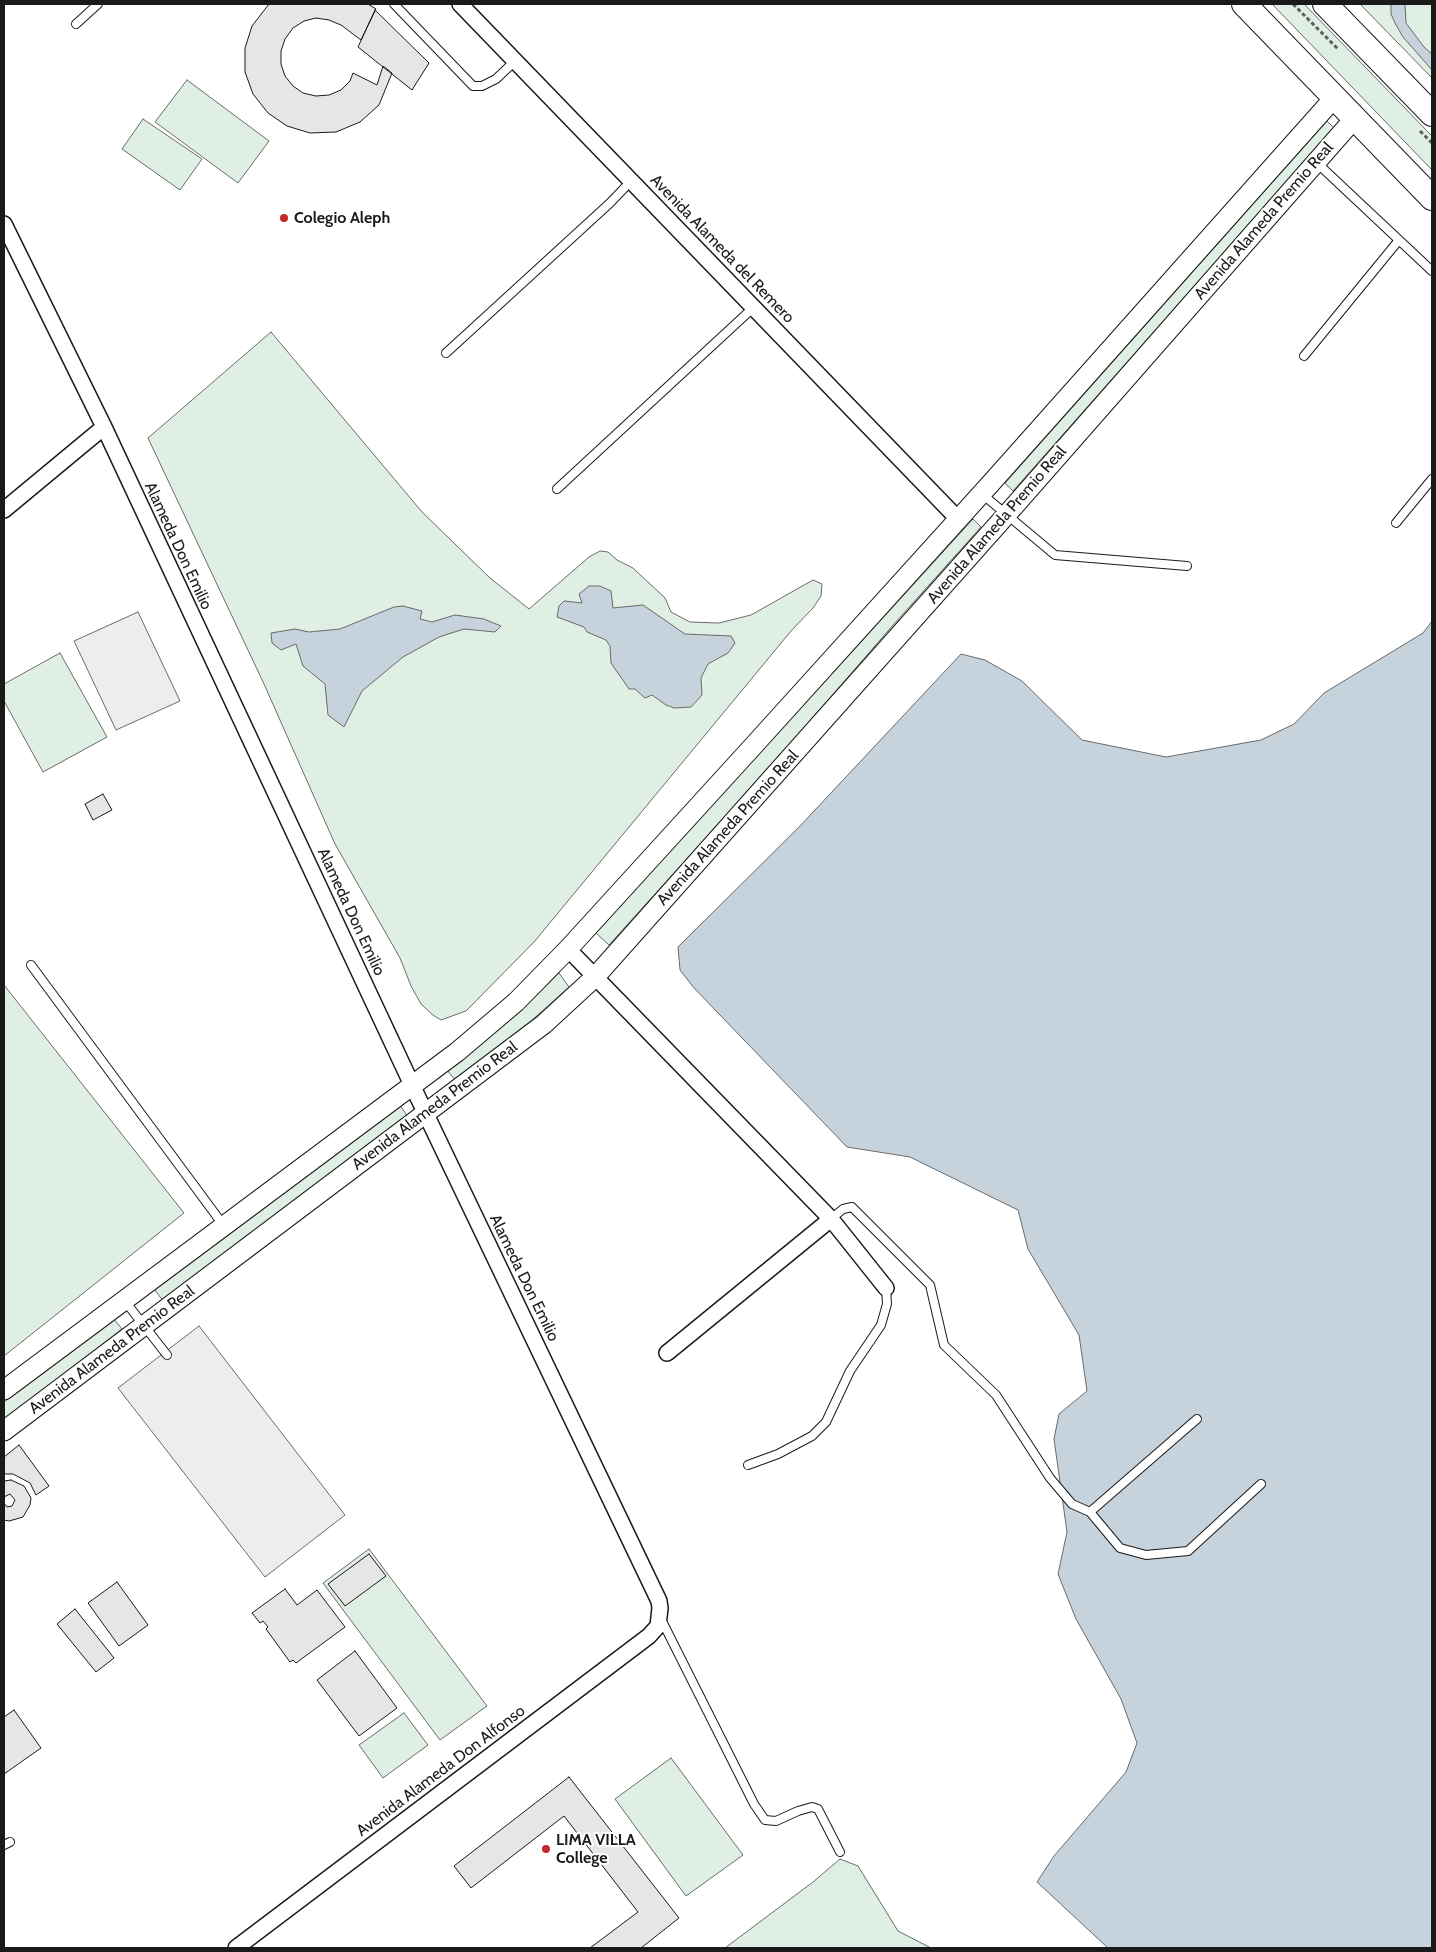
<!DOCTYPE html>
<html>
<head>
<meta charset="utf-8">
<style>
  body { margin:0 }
  #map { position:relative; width:1436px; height:1952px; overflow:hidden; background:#fff; font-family:Cabin,sans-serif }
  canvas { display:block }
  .frame { position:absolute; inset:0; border:5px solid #1a1a1a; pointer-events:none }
</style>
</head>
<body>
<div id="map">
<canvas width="1436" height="1952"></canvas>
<div class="frame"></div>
</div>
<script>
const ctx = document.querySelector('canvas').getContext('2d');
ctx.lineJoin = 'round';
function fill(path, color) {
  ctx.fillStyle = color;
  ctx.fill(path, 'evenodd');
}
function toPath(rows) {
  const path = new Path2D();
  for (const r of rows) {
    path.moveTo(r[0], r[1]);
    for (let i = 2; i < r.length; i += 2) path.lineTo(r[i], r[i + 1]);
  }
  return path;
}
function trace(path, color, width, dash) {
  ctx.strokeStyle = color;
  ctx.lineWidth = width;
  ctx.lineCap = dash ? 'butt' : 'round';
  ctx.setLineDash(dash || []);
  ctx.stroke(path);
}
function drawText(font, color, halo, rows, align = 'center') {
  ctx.font = font + ' Cabin,sans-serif';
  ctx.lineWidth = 4;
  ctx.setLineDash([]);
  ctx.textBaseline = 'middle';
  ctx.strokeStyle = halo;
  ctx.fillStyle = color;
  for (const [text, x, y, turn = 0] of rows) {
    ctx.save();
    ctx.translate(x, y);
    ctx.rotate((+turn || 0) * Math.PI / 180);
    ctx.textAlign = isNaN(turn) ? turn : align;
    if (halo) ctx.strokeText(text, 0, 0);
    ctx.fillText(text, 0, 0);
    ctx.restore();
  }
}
const green = toPath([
  [1272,4,1304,4,1432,136,1432,170,1272,4],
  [1360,4,1432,4,1432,78,1360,4],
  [187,80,269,141,238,183,155,122,187,80],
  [143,119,202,159,180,190,122,149,143,119],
  [1327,121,1334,128,1013,491,1005,483,1327,121],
  [271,332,422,512,490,578,529,609,589,557,600,551,608,552,617,560,633,568,665,598,671,612,690,622,719,623,751,615,813,580,822,584,821,596,813,608,791,631,534,942,466,1011,441,1020,433,1015,421,1004,411,986,400,958,335,844,264,684,148,438,271,332],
  [973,519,981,527,894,624,776,760,609,945,596,933,973,519],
  [60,653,107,737,43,772,4,701,4,684,60,653],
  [559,973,569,987,531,1021,455,1080,447,1070,521,1011,559,973],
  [4,985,184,1213,4,1356,4,985],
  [399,1104,408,1117,164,1302,154,1289,399,1104],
  [113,1318,122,1329,4,1420,4,1402,113,1318],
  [369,1549,487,1706,440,1740,323,1583,369,1549],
  [404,1713,428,1745,383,1778,359,1745,404,1713],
  [671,1758,743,1855,686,1896,615,1799,671,1758],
  [840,1859,858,1866,898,1931,931,1948,725,1948,813,1882,840,1859]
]);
fill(green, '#e0efe3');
trace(green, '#6a6a6a', 1);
const parking = toPath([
  [138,612,180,701,116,730,74,641,138,612],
  [199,1326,345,1515,265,1577,118,1388,199,1326]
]);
fill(parking, '#ededed');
trace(parking, '#6a6a6a', 1);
const water = toPath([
  [1391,4,1405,4,1406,23,1424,47,1432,54,1432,70,1403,37,1395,23,1391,14,1391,4],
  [589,586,600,586,611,591,613,608,643,605,685,634,731,636,735,643,728,653,708,664,701,678,702,695,691,707,674,708,666,705,652,695,645,698,635,689,629,689,611,663,610,646,606,640,587,632,584,627,557,617,559,606,564,601,582,603,579,594,589,586],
  [403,606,422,611,420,619,432,622,455,615,484,619,501,626,495,632,464,629,439,637,403,657,362,691,344,727,328,715,325,684,303,666,296,644,281,650,272,643,271,633,295,629,309,632,340,629,394,607,403,606],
  [1432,621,1432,1948,1108,1948,1037,1882,1054,1856,1126,1772,1137,1743,1121,1699,1076,1619,1058,1574,1067,1532,1054,1439,1059,1414,1087,1391,1079,1335,1028,1249,1018,1210,910,1157,847,1147,694,988,680,970,678,947,800,826,961,654,985,660,1022,681,1082,740,1166,757,1261,740,1294,724,1324,693,1423,633,1432,621]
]);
fill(water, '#c6d2dc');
trace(water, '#6a6a6a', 1);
const building = toPath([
  [269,4,368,4,376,9,361,40,341,25,329,20,316,18,304,21,293,28,285,39,281,51,281,64,285,76,293,86,303,93,316,96,329,95,341,90,350,81,353,73,377,85,383,66,392,73,379,105,360,122,336,132,310,133,287,126,268,113,253,94,245,72,245,48,252,26,269,4],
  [375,10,429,63,412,90,358,47,375,10],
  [103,794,112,810,93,820,85,804,103,794],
  [19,1445,49,1486,36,1495,30,1483,13,1474,4,1474,4,1457,19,1445],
  [11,1480,24,1486,31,1498,30,1505,23,1517,9,1521,4,1520,4,1503,7,1507,12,1506,15,1500,10,1494,4,1497,4,1481,11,1480],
  [369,1554,386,1576,345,1606,328,1584,369,1554],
  [117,1582,148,1625,119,1646,88,1603,117,1582],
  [285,1589,297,1605,317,1590,345,1627,296,1663,293,1660,290,1662,266,1629,268,1627,263,1621,260,1623,252,1613,285,1589],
  [75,1609,114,1658,96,1672,57,1624,75,1609],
  [355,1651,397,1708,359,1736,317,1680,355,1651],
  [14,1710,41,1748,4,1774,4,1717,14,1710],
  [569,1777,679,1918,641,1948,590,1948,638,1912,564,1816,471,1888,454,1866,569,1777]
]);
fill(building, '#e6e6e6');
trace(building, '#1a1a1a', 1);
const service = toPath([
  [394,4,473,86,482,86,496,79,515,61],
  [76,24,98,4],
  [1317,163,1432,271],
  [446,353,610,203,631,181],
  [1304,356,1399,240],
  [557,489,754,307],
  [982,494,1055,555,1187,566],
  [1396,523,1432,479],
  [31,965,224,1226],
  [831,1219,843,1209,852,1207,930,1285,944,1345,996,1395,1050,1478,1072,1504,1090,1512,1197,1419],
  [124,1300,167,1355],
  [748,1465,778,1454,812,1436,826,1422,850,1371,881,1325,887,1304,886,1288],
  [1090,1512,1120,1548,1146,1555,1188,1551,1261,1484],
  [661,1619,754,1804,765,1820,776,1821,798,1811,812,1807,818,1809,840,1852],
  [4,1845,10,1842]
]);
const minor = toPath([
  [460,4,958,519],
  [4,224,104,427,412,1085,659,1601,660,1608,658,1626,649,1636,236,1948],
  [4,510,104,427],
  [568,949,831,1219,886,1288],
  [667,1353,831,1219]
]);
const tertiary = toPath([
  [4,1390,457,1052,516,1002,568,949,755,744,992,482,1334,98],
  [4,1431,544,1024,595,977,1016,504,1354,119]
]);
const primary = toPath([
  [1244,4,1432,198],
  [1325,4,1432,114]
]);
trace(service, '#1a1a1a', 10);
trace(minor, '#1a1a1a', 18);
trace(tertiary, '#1a1a1a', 21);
trace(primary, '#1a1a1a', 26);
trace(toPath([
  [1293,4,1338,49],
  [1420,131,1432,143]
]), '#5f5f5f', 3, [4, 2.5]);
trace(service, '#fff', 8);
trace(minor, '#fff', 15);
trace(tertiary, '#fff', 19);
trace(primary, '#fff', 24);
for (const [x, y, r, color] of [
  [284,218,5,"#c62828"],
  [546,1849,5,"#c62828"]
]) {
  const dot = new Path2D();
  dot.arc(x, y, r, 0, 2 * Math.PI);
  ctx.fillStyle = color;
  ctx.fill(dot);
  trace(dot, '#fff', 2);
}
drawText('bold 16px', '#1a1a1a', '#fff', [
  ["Colegio Aleph",294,218],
  ["LIMA VILLA",556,1840],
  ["College",556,1858]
], 'left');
drawText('16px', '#1a1a1a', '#fff', [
  ["Avenida Alameda Premio Real",1264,221,-49],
  ["Avenida Alameda del Remero",722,249,46],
  ["Avenida Alameda Premio Real",997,525,-49],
  ["Alameda Don Emilio",178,546,65],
  ["Avenida Alameda Premio Real",728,828,-48],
  ["Alameda Don Emilio",351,912,65],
  ["Avenida Alameda Premio Real",435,1106,-37],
  ["Alameda Don Emilio",524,1278,64],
  ["Avenida Alameda Premio Real",112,1350,-37],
  ["Avenida Alameda Don Alfonso",441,1771,-37]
]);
</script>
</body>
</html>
